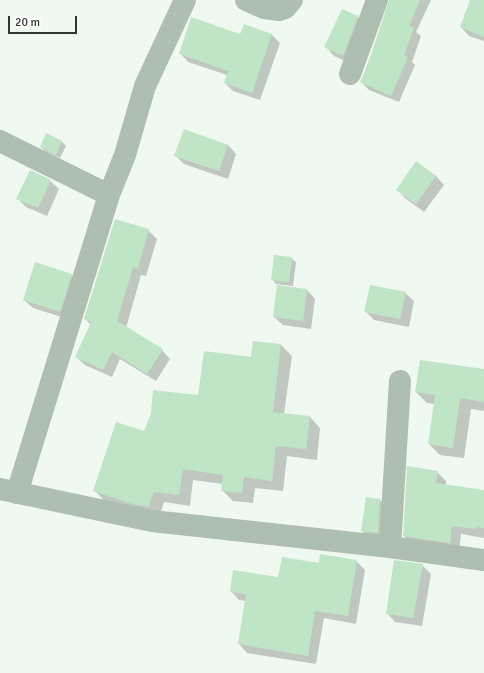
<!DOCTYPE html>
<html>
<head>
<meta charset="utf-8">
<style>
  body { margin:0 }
  #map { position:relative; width:484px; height:673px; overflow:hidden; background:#f0f9f1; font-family:Signika,sans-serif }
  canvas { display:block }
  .scale { position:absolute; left:8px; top:16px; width:69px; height:18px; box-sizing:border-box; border:2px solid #323533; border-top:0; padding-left:5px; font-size:12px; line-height:14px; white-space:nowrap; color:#323533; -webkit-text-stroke:3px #fff; paint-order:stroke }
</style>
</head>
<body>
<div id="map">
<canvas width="484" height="673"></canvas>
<div class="scale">20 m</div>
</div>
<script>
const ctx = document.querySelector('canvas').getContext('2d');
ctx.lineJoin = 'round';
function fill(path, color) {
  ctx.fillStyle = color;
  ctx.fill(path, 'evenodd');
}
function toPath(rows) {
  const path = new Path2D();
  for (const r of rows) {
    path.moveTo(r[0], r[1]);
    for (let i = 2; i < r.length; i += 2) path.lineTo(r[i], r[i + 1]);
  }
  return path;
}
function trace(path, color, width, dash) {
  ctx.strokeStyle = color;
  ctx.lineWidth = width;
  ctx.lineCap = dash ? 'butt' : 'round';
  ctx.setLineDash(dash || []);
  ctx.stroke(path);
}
fill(toPath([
  [390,0,431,0,416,32,421,36,412,62,415,65,399,102,369,90,361,82,390,4],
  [471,0,484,0,484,41,469,36,461,27],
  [357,17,366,25,352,64,334,56,326,47],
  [271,34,280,43,260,100,233,91,225,83,227,75,188,62,180,53,241,35],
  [184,130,228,145,236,154,228,179,184,164,176,156],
  [46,134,62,142,66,146,60,158,45,151,41,147],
  [416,162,436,176,444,185,424,212,405,198,397,189],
  [50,181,59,189,47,216,26,207,18,199],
  [148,230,157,239,146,276,141,275,126,328,162,350,170,359,156,381,120,359,112,377,85,365,76,357,91,325,85,319],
  [291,258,296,262,293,286,276,284,272,279],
  [71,275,80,283,68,319,33,308,24,300],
  [307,290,315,299,311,329,283,325,274,317],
  [405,293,414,301,409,327,374,320,366,312],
  [281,345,292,356,284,414,310,417,320,428,317,460,287,456,283,491,255,488,253,503,233,501,222,490,223,484,193,480,190,506,164,502,159,518,105,501,94,490,145,432,199,397,252,358],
  [484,370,484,411,471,409,464,458,440,455,429,444,435,404,427,403,416,392],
  [437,472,446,481,446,485,484,491,484,538,461,534,459,551,413,545,404,536],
  [380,500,388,508,386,541,370,539,362,531],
  [356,561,365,570,356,624,324,618,316,664,247,653,239,644,246,601,239,600,231,591,279,579,320,564],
  [422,565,431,574,422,626,395,622,387,613]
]), '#0003');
fill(toPath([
  [389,0,420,0,409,26,414,28,404,55,408,57,391,96,360,82,367,67],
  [470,0,484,0,484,37,460,27],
  [342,9,358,16,343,56,324,47],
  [191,17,240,34,244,24,272,34,252,93,224,83,228,71,179,54],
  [184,129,228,145,219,171,174,156],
  [46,133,62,141,56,155,40,147],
  [416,161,436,176,416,204,396,190],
  [30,170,51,180,38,208,16,199],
  [115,219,149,229,138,268,133,267,117,321,163,349,147,374,112,352,103,370,75,357,91,322,84,319],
  [274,255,292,257,289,282,271,280],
  [35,262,72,274,60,312,23,300],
  [277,285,307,289,303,321,273,317],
  [370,285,406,292,400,319,364,312],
  [253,341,281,344,273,412,310,416,306,449,276,446,272,481,244,477,242,493,221,491,223,475,183,469,179,495,154,492,148,507,132,504,93,491,116,422,144,431,151,413,153,390,198,395,204,351,251,357],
  [420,360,484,369,484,402,460,398,453,448,428,444,435,395,415,392],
  [407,466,438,471,436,483,484,490,484,528,477,527,477,529,452,526,450,543,403,536],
  [366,497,380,499,378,533,361,531],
  [320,554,357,560,348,616,315,611,308,656,238,644,246,594,230,592,233,570,278,577,282,557,319,563],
  [394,560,423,564,413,618,386,614]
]), '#c0e5c6');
trace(toPath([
  [246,0,264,8,279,10,285,8,292,0],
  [350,74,377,0],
  [0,141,109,195,17,493],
  [109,195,125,155,145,86,185,0],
  [0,489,152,521,390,547,484,560],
  [390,547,400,381]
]), '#aebeb0', 22);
</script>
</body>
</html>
